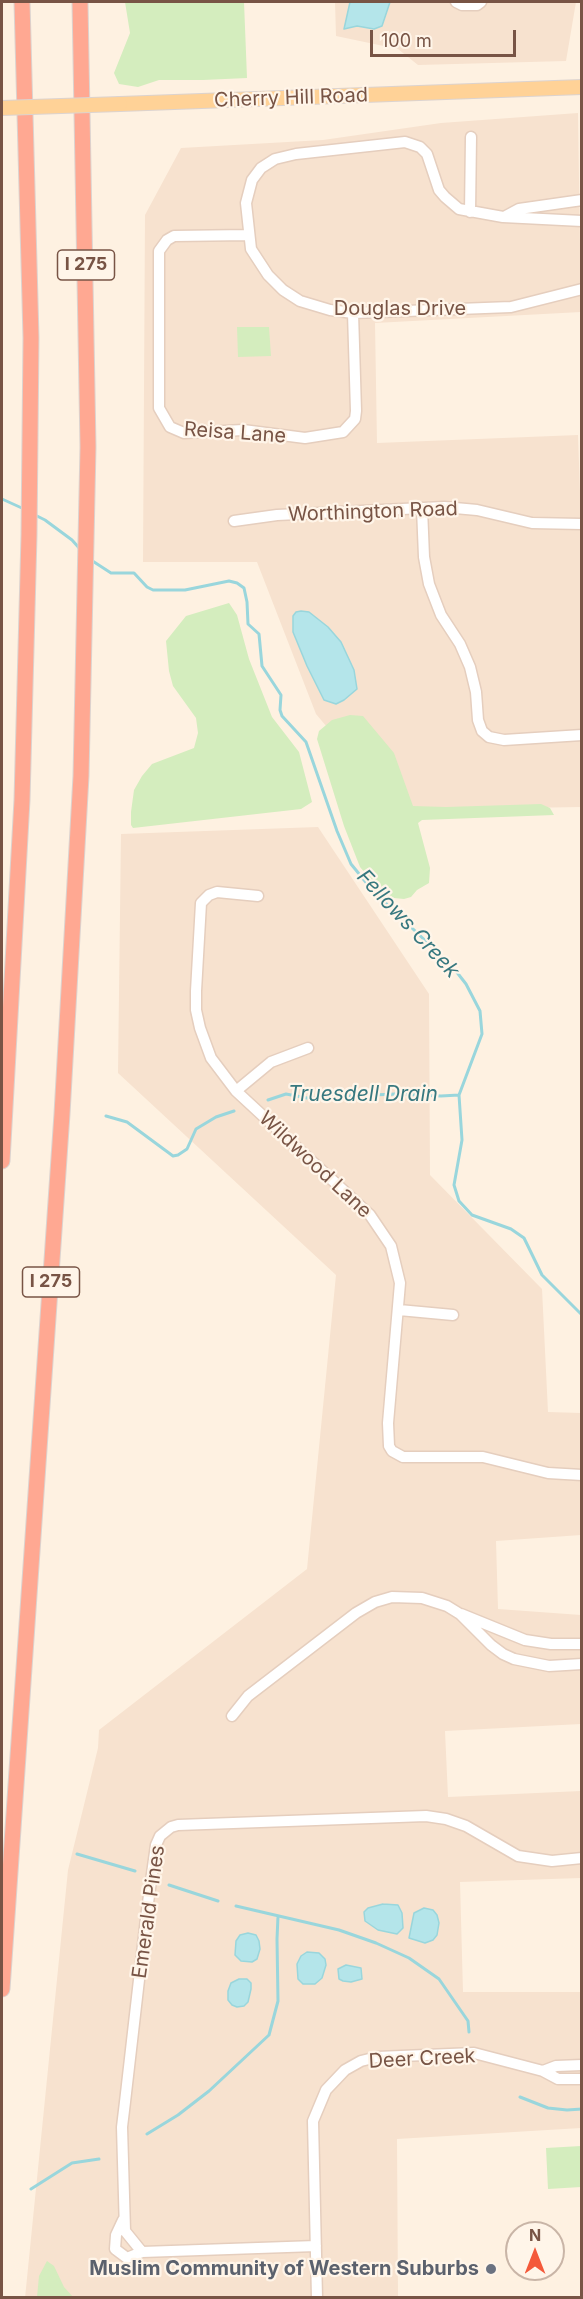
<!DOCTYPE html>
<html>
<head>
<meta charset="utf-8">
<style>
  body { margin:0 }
  #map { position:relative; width:583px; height:2299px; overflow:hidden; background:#fef1e1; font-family:Inter,sans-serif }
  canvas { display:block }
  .frame { position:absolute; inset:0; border:3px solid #785445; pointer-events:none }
  .north { position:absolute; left:505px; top:2221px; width:60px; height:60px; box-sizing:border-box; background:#fff5e9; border:2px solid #c9b5a7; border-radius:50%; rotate:0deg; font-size:16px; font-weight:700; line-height:24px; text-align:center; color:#785445 }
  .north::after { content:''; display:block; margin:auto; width:21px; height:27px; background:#f4593a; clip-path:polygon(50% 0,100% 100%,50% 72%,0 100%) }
  .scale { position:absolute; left:370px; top:30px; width:146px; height:27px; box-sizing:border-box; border:3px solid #785445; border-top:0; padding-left:8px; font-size:18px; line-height:21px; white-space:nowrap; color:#785445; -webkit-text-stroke:4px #fff5e9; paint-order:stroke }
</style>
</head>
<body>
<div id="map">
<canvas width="583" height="2299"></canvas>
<div class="frame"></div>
<div class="north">N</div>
<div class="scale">100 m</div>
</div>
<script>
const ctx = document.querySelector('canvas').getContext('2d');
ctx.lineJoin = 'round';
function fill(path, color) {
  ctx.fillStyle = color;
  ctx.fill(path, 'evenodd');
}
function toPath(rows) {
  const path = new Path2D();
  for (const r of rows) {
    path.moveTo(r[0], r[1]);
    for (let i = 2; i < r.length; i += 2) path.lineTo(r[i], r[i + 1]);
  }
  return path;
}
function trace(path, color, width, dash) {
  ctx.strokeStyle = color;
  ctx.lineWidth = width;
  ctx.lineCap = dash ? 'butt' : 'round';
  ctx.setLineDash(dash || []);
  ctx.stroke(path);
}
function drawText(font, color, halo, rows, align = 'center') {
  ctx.font = font + ' Inter,sans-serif';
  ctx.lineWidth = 4.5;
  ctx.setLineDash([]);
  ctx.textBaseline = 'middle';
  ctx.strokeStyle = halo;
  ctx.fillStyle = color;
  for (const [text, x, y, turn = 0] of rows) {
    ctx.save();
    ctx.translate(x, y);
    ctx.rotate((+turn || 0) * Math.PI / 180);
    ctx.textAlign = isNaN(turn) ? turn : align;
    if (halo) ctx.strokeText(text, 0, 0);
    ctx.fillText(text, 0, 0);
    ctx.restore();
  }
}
fill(toPath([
  [335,2,576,2,566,61,418,65,398,49,336,36],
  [578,113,581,312,375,323,377,443,578,435,582,550,581,807,397,810,316,714,257,562,143,562,145,215,181,148,323,140,441,123],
  [318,827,429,994,430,1175,542,1289,548,1412,581,1413,581,1535,496,1541,498,1609,581,1615,581,1724,445,1731,448,1797,581,1791,581,1878,460,1882,463,1992,581,1992,581,2128,397,2139,398,2297,25,2298,68,1870,98,1748,99,1730,307,1569,336,1275,118,1073,121,834]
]), '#f7e2cf');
fill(toPath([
  [125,2,244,2,247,78,203,80,159,80,138,87,119,84,114,73,130,33],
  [237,327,269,327,271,356,238,357],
  [229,603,237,615,249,659,272,717,299,752,312,802,301,809,133,828,131,825,131,812,134,790,142,776,152,764,194,748,198,733,196,718,173,686,169,671,166,641,186,616],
  [350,715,363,716,394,753,413,806,446,807,541,804,550,808,554,815,422,820,418,823,430,868,429,883,417,890,411,897,404,899,394,898,378,888,360,867,344,826,317,739,319,731,332,720],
  [581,2146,581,2187,548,2189,546,2148],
  [47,2261,54,2266,64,2287,73,2297,37,2297,39,2276]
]), '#d4edbe');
const water = toPath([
  [350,2,390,2,382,26,374,29,357,26,344,29,350,2],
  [301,611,309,612,328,627,341,642,354,670,357,689,344,700,336,704,324,700,307,666,293,632,293,616,296,612,301,611],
  [383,1904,398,1905,402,1913,403,1928,397,1934,378,1930,365,1921,364,1912,368,1908,383,1904],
  [424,1908,433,1910,437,1915,439,1923,437,1935,433,1940,425,1943,409,1938,414,1913,424,1908],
  [248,1933,256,1935,259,1941,260,1949,257,1959,252,1962,241,1961,235,1955,236,1941,240,1935,248,1933],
  [307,1952,319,1953,325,1959,326,1965,322,1978,315,1984,303,1984,298,1979,297,1964,301,1956,307,1952],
  [346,1965,361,1968,362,1979,351,1982,343,1981,339,1979,338,1969,346,1965],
  [239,1979,247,1979,251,1983,251,1989,248,2002,244,2006,237,2007,232,2005,228,2000,228,1991,231,1983,239,1979]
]);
fill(water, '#b4e5ea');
trace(water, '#99d6dc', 1.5);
trace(toPath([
  [2,499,24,509],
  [35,515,45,520,72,540,80,549],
  [91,560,111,573,134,573,147,587,153,590,185,590,229,581,237,583,244,588,247,602,248,624,259,634,262,666,281,695,280,710,282,716,306,742,337,831,351,864,373,891,452,966,466,984,480,1011,482,1034,459,1095,462,1140,454,1185,459,1201,472,1215,511,1229,524,1238,542,1275,582,1315],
  [268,1100,286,1094,307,1098,395,1094,441,1096,459,1095],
  [106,1116,127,1122,173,1156,178,1155,187,1149,196,1129,216,1117,234,1111],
  [77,1854,135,1871],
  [169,1885,218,1901],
  [236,1906,339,1930,376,1943,409,1958,439,1979,468,2021,469,2032],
  [520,2097,548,2108,567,2110,582,2109],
  [147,2134,178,2115,209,2091,269,2035,278,2001,277,1939,278,1916],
  [31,2189,72,2163,99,2159]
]), '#99d6dc', 3);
const minor = toPath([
  [456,2,462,5,477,5,481,2],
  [470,212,471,137],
  [506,216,519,209,582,200],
  [582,221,503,217,459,209,445,197,439,190,427,154,420,147,405,142,296,154,275,159,261,168,252,180,246,203,251,249,268,275,283,290,300,301,330,310,353,313,511,307,582,289],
  [248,235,174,236,167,240,159,251,159,408,170,427,184,433,243,430,305,438,343,432,355,419,356,411,353,313],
  [422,508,424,557,429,584,441,615,460,644,470,667,476,692,478,720,482,731,489,737,504,740,582,735],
  [234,521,277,515,444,507,477,510,532,523,582,524],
  [258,896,217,892,209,895,201,903,196,991,196,1010,200,1028,211,1058,236,1091,370,1215,391,1246,400,1283,388,1423,389,1446,392,1451,403,1457,483,1457,548,1473,582,1475],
  [236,1091,271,1062,308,1048],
  [399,1310,453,1315],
  [461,1614,525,1640,551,1644,582,1644],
  [232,1716,248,1696,356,1613,375,1602,392,1597,422,1598,447,1606,460,1614,491,1645,503,1654,514,1659,549,1666,582,1664],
  [543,2071,556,2066,582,2065],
  [123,2220,116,2235,115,2249,127,2258,142,2252],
  [316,2246,142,2252,125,2231,122,2127,125,2102,147,1910,156,1845,160,1836,171,1827,178,1825,426,1816,446,1819,466,1826,518,1856,552,1861,582,1858],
  [317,2298,313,2121,326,2090,345,2070,361,2061,377,2057,474,2053,543,2071,558,2079,582,2079]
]);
const major = toPath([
  [120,104,582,87]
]);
const highway = toPath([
  [2,1161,22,800,29,535,31,338,22,2],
  [2,1989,62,1114,81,776,88,447,80,2]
]);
trace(minor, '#e5cebe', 13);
trace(major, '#dcd3cf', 16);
trace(highway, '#dcd3cf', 17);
trace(minor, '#fff', 10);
trace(major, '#ffd297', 14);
trace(highway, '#ffa892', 15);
const majorBridge = toPath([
  [2,108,120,104]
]);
trace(majorBridge, '#dcd3cf', 16, []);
trace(majorBridge, '#ffd297', 14);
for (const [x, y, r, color] of [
  [491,2269,6,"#6b7280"]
]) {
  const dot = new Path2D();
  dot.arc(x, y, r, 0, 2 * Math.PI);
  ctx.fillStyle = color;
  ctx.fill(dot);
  trace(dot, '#fff5e9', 2);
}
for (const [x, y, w] of [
  [86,265,57],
  [51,1282,57]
]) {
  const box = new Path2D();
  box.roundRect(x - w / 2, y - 15, w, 30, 4.5);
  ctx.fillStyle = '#fff5e9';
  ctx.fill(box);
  trace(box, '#785445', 1.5);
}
drawText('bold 18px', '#785445', null, [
  ["I 275",86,265],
  ["I 275",51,1282]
]);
drawText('20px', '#785445', '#fff5e9', [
  ["Cherry Hill Road",291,98,-2],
  ["Douglas Drive",400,309],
  ["Reisa Lane",235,433,4],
  ["Worthington Road",373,512,-2],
  ["Wildwood Lane",315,1165,43],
  ["Emerald Pines",149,1912,-82],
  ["Deer Creek",422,2059,-3]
]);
drawText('bold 20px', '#5b616d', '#fff5e9', [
  ["Muslim Community of Western Suburbs",479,2269]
], 'right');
drawText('italic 21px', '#37787f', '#fff5e9', [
  ["Fellows Creek",408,924,47],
  ["Truesdell Drain",363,1095]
]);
</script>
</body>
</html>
